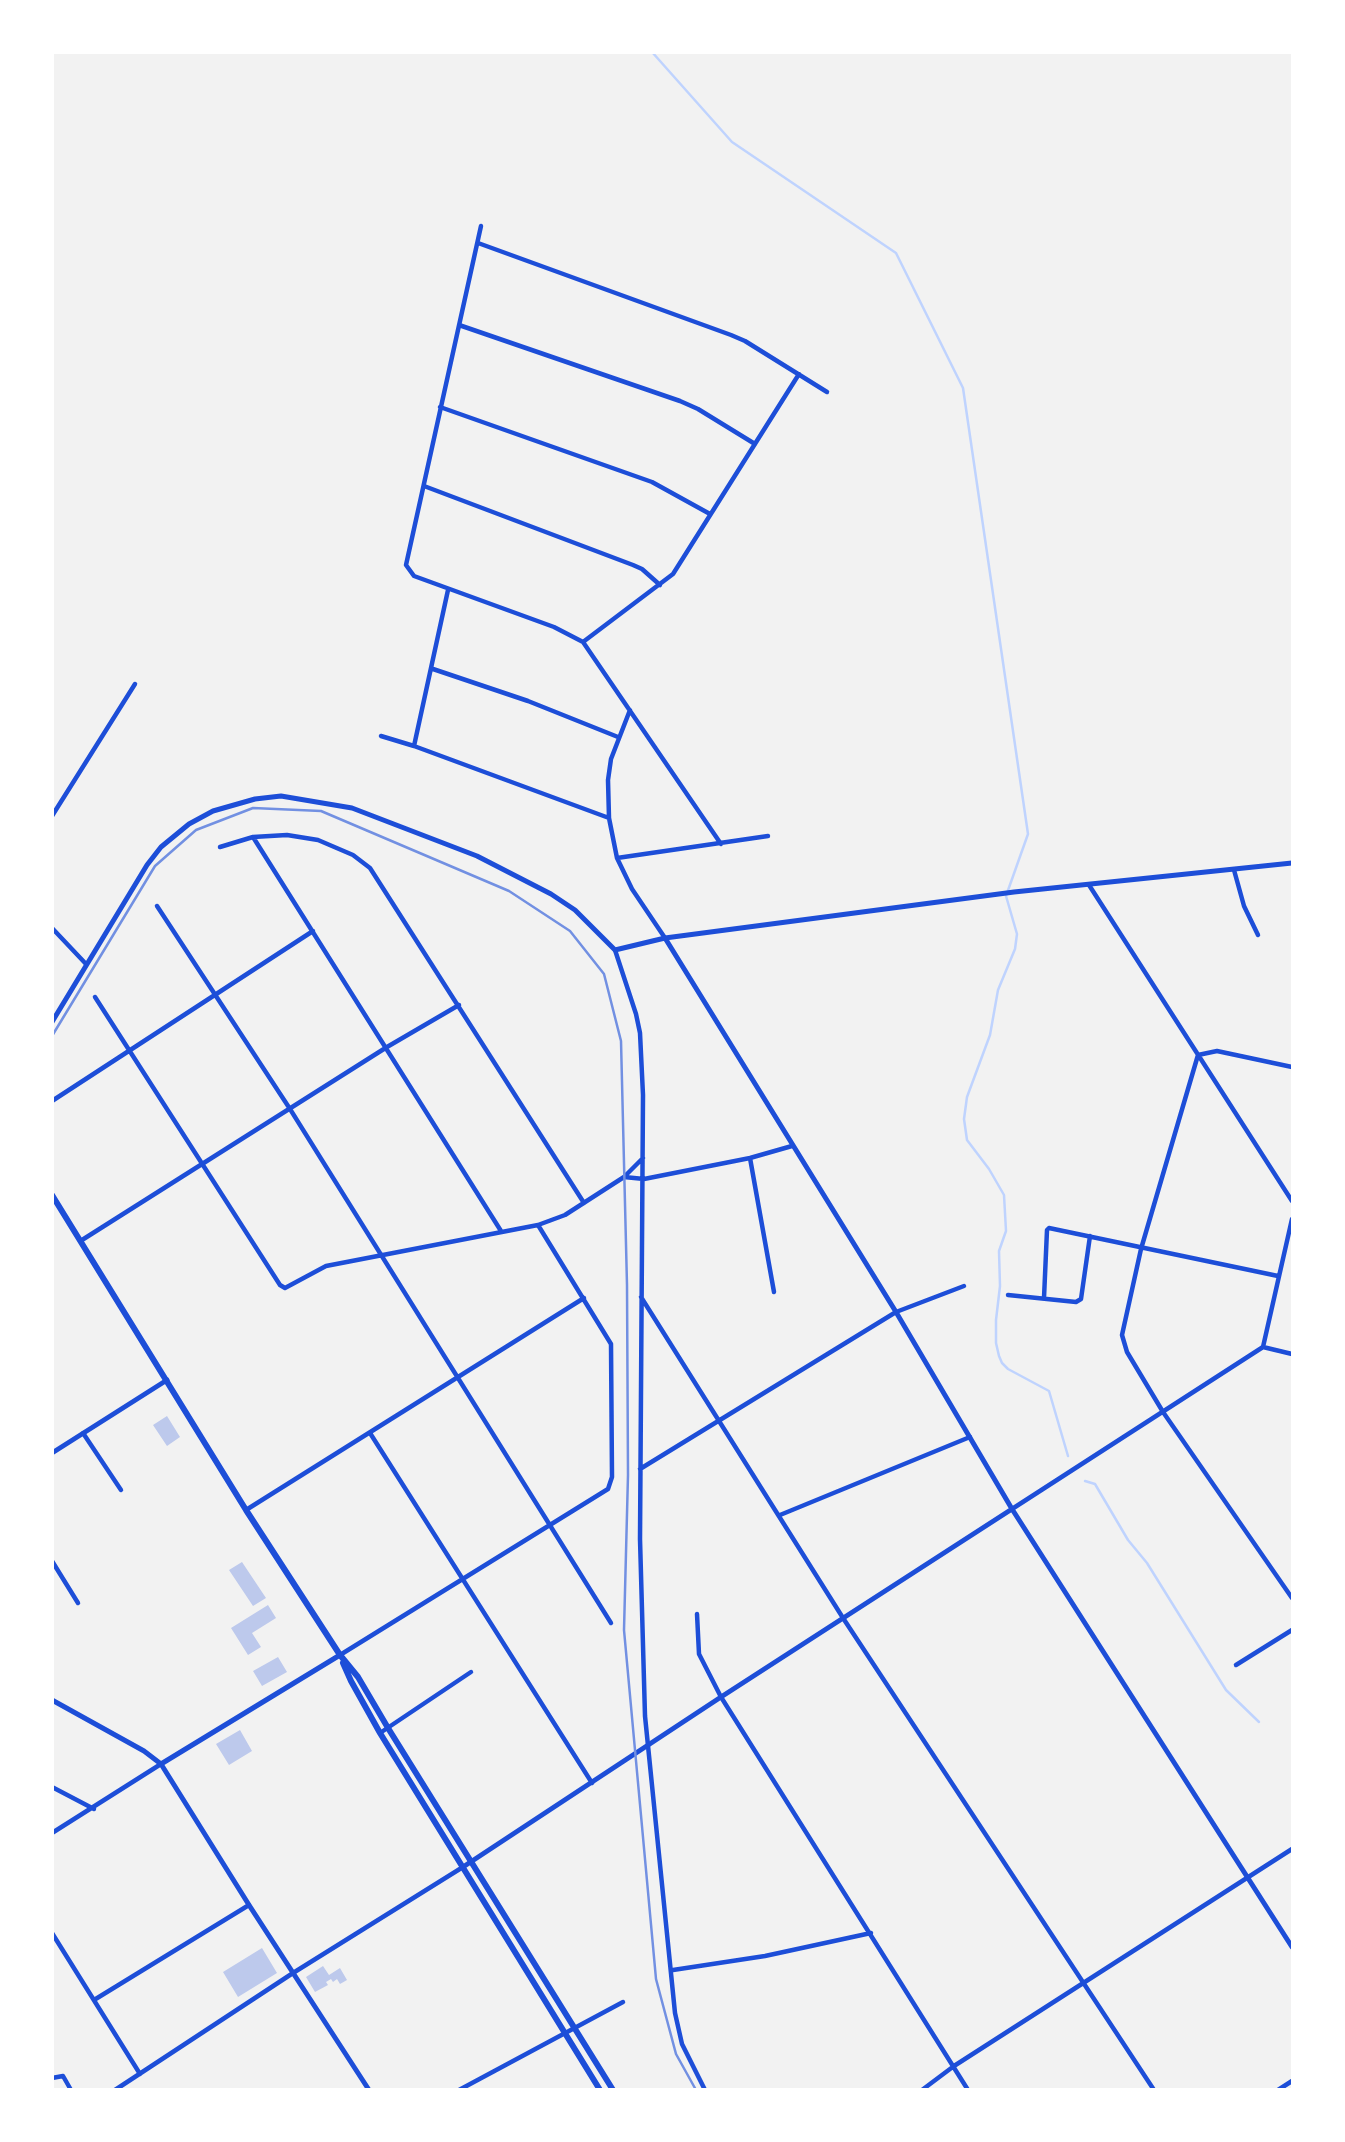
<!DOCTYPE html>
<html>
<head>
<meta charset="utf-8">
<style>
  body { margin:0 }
  #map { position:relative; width:1345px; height:2142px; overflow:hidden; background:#f2f2f2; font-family:Lato,sans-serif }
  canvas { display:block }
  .frame { position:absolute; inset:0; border:54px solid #fff; pointer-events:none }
</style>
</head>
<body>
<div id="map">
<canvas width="1345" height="2142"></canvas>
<div class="frame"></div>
</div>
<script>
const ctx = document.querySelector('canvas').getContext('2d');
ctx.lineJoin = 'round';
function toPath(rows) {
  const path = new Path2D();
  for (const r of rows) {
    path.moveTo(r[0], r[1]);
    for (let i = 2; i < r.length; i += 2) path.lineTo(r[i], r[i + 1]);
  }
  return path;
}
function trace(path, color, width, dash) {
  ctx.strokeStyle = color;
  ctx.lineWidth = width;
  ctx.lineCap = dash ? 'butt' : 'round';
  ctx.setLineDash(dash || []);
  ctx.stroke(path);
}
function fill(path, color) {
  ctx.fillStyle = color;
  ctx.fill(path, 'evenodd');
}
trace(toPath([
  [652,52,732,142,896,253,963,388,1028,834,1006,896,1017,934,1015,949,998,990,990,1035,967,1097,964,1119,967,1140,989,1169,1004,1195,1006,1231,999,1251,1000,1286,996,1320,996,1343,999,1356,1002,1363,1008,1369,1049,1391,1068,1456],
  [1085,1481,1095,1484,1128,1540,1147,1563,1226,1690,1259,1722]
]), '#bfd3fe', 2.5);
fill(toPath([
  [167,1416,180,1437,167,1446,153,1425],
  [242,1562,266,1598,253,1606,229,1570],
  [268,1605,276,1618,252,1633,261,1647,248,1655,231,1628],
  [278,1657,287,1672,262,1686,253,1671],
  [240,1730,252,1751,229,1765,216,1744],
  [262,1948,277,1973,238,1997,223,1972],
  [323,1966,329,1975,340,1968,347,1980,340,1984,337,1979,333,1982,331,1979,326,1982,328,1985,315,1992,306,1977]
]), '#bdc9ec');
trace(toPath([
  [481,226,406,565,414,576,554,627,583,642,721,844],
  [478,243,731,335,745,341,827,392],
  [459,325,680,401,698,409,755,444],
  [440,407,652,482,710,514],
  [424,486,633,565,642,569,660,585],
  [583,642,673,574,799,374],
  [433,669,528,701,618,737],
  [630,710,611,759,608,780,609,818,617,858,632,889,665,938],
  [381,736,414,746,609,818],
  [414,746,448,590],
  [52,816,135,684],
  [253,837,501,1231],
  [220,847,253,837,287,835,318,840,353,855,370,868,584,1203],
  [617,858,768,836],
  [1234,870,1244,906,1258,935],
  [1089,885,1292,1201],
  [157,906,290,1109,611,1623],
  [52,928,86,964],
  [615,950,636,1014,640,1033,643,1095,640,1539,645,1716,675,2013,682,2044,705,2090],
  [95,997,280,1285,285,1288,326,1266,538,1225,565,1215,624,1177,644,1179,750,1158,792,1146],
  [1292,1067,1217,1051,1198,1055,1141,1249,1122,1335,1127,1352,1163,1412,1292,1598],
  [52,1101,313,931],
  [750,1158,774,1292],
  [624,1177,643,1158],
  [1292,1219,1263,1347,1292,1354],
  [82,1240,387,1047,459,1005],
  [1008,1295,1076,1302,1081,1299,1090,1236],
  [641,1297,843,1618,1154,2090],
  [1044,1298,1047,1230,1049,1228,1278,1276],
  [83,1433,121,1490],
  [370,1433,592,1783],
  [640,1469,896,1312,964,1286],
  [1012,1509,1263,1347],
  [246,1510,584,1298],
  [780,1515,970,1437],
  [52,1561,78,1603],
  [697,1614,699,1654,721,1697,968,2090],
  [340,1655,608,1489,612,1477,611,1344,538,1225],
  [1236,1665,1292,1630],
  [380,1733,471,1672],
  [52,1787,94,1809],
  [52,1833,161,1764],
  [52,1933,140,2074],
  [673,1970,765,1956,871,1933],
  [94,2000,249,1905],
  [52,2078,63,2076,71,2090],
  [115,2090,293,1973,463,1867],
  [459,2090,623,2002],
  [922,2090,954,2066,1292,1849],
  [1278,2090,1292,2081]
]), '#1d4ed8', 4.5);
trace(toPath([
  [665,938,896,1312,1012,1509,1292,1947],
  [52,1022,147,865,161,847,189,824,213,811,255,799,281,796,352,808,477,856,551,894,575,910,615,950,665,938,1014,892,1292,863],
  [52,1453,167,1380],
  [52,1700,144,1751,161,1764,249,1905,369,2090],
  [161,1764,340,1655],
  [463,1867,721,1697,1012,1509]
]), '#1d4ed8', 5);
trace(toPath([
  [52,1195,246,1510,340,1655,358,1677,388,1728,613,2090],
  [343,1663,351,1681,380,1733,600,2090]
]), '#1d4ed8', 6);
trace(toPath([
  [52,1036,155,866,196,830,253,808,321,811,509,891,570,931,604,974,621,1041,627,1285,628,1475,624,1630,656,1979,676,2054,696,2090]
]), '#7290e2', 2.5);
</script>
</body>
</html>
